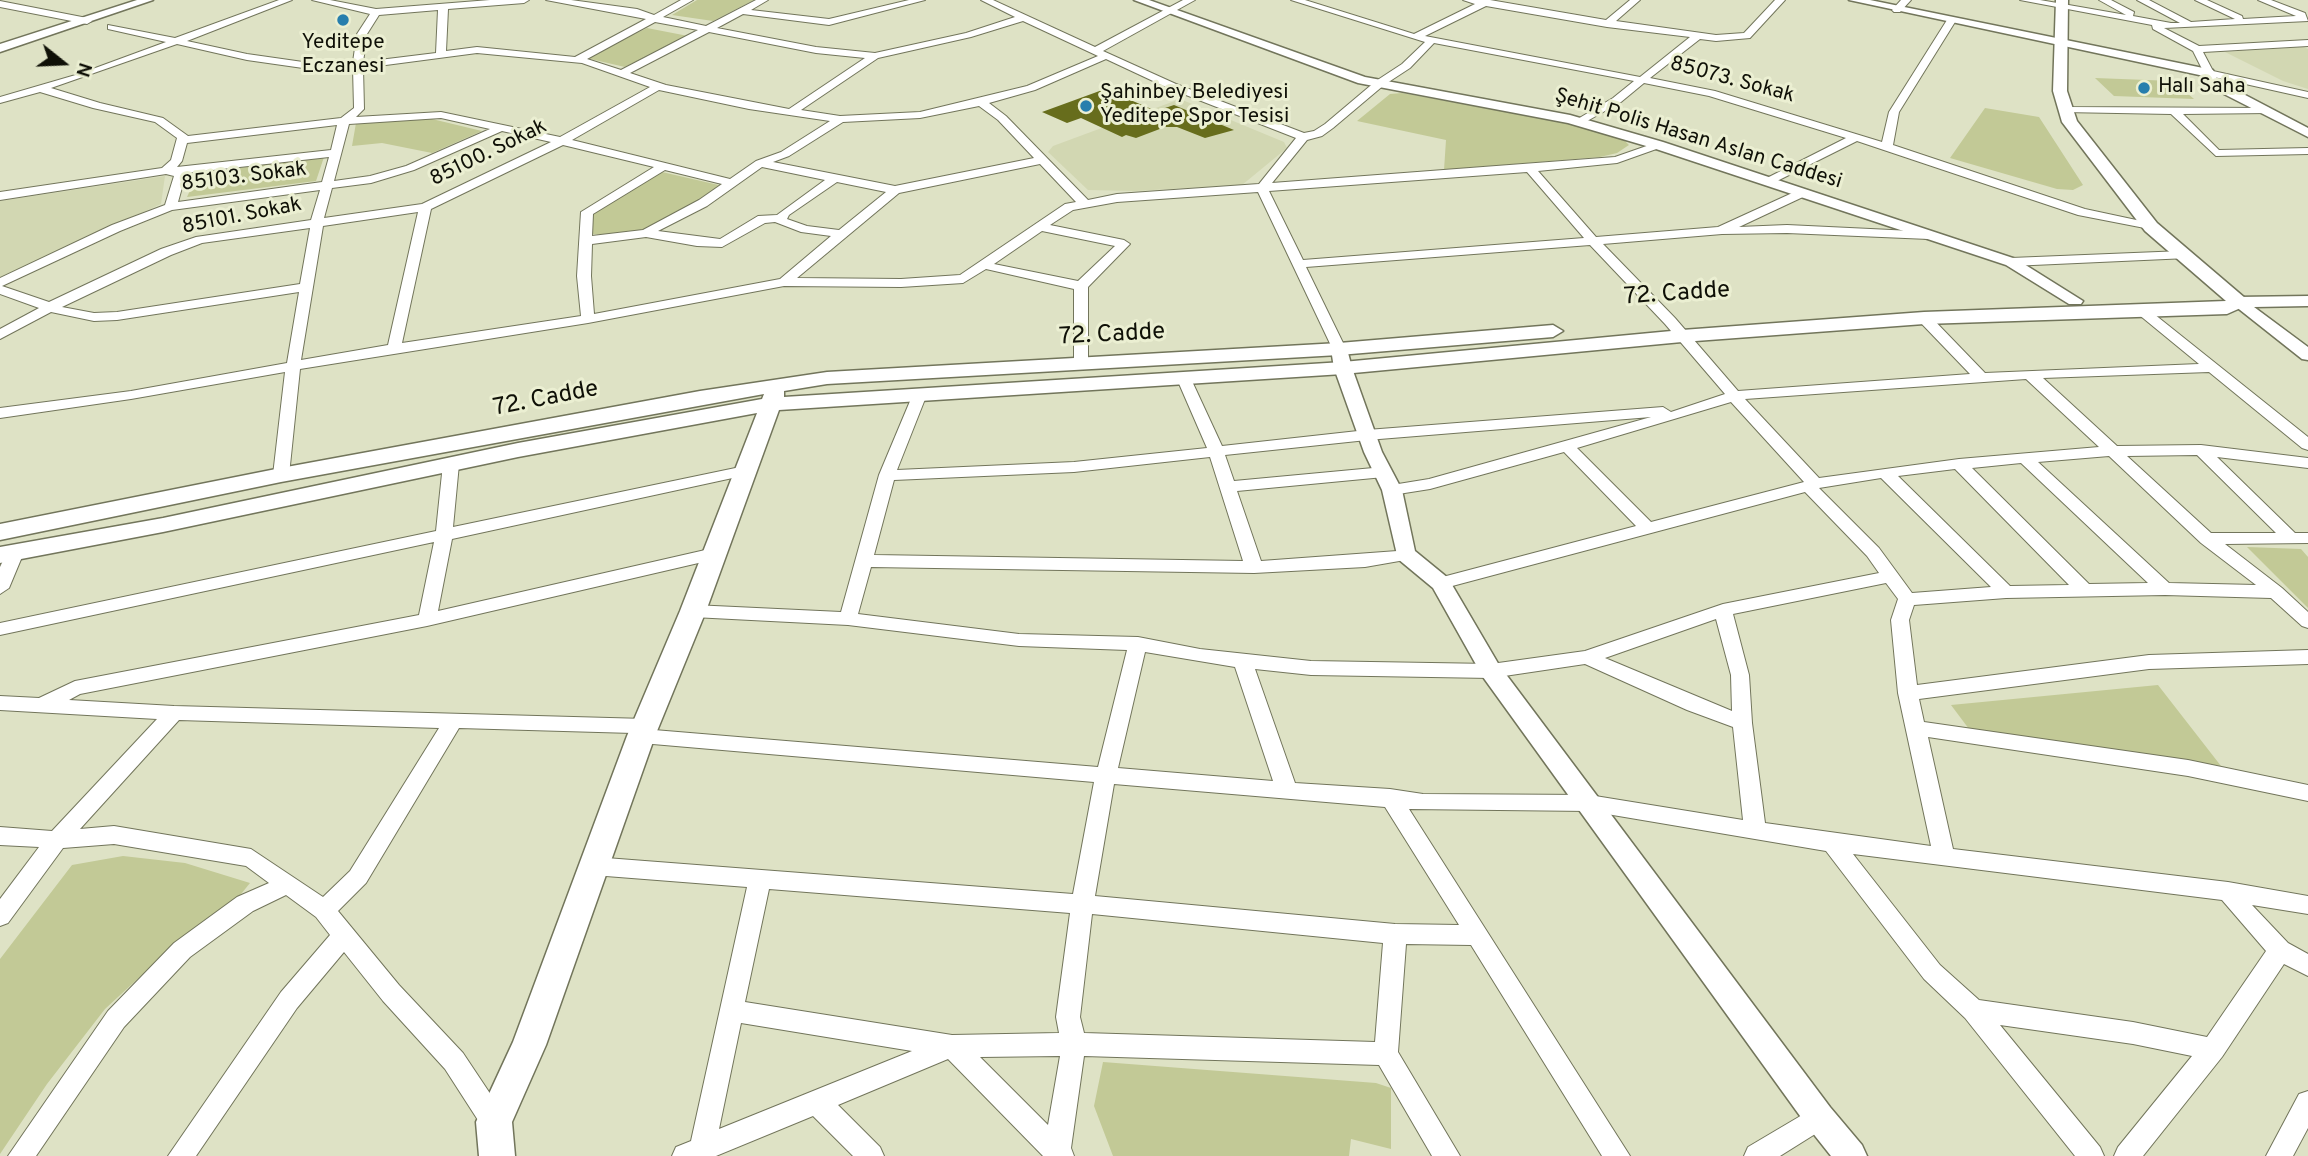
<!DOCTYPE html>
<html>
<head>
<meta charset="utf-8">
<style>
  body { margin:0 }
  #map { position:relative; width:2308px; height:1156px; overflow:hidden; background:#dee2c5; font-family:Overpass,sans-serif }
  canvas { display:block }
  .north { position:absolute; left:28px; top:28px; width:70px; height:70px; -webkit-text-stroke:5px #ebefd2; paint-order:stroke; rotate:108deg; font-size:19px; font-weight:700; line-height:28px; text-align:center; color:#0f1007 }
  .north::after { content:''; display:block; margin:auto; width:24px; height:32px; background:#0f1007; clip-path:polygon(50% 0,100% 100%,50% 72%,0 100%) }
</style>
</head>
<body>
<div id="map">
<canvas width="2308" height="1156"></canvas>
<div class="north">N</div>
</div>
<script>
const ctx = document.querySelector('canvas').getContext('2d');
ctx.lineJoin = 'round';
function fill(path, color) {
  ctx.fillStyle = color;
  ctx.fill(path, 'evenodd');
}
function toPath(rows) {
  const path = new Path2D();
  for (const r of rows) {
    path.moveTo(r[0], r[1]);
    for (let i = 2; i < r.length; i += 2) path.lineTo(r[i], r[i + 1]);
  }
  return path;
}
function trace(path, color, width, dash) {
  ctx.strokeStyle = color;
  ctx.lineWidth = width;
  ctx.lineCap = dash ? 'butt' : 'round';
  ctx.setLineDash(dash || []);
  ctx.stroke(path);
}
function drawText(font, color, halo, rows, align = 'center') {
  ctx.font = font + ' Overpass,sans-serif';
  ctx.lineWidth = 6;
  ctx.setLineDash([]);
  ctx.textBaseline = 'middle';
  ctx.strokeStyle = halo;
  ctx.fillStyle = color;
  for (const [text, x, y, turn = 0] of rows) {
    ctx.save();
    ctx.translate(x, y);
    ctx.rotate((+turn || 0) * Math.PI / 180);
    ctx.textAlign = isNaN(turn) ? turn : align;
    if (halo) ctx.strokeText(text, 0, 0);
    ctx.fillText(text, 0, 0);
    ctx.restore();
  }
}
fill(toPath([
  [2304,47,2308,49,2308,89,2283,81,2225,52],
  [1180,99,1284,142,1287,148,1242,185,1135,191,1088,190,1048,152,1053,146],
  [165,176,161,204,0,278,0,201]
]), '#d2d7b2');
fill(toPath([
  [697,0,754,0,713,21,672,15],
  [647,28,688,36,625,67,586,58],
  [2095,78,2173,81,2194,99,2114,96],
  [1402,93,1568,123,1624,140,1629,145,1617,153,1600,157,1444,170,1446,140,1357,121,1390,94],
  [1985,108,2039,117,2083,185,2073,190,2057,189,1950,158],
  [393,118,432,119,482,131,432,153,382,143,352,146,356,123],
  [324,157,316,181,187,197,198,173],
  [662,172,723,186,663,226,620,236,593,234,592,214],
  [2247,547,2301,549,2308,557,2308,608],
  [2158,685,2221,766,1969,729,1951,705],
  [123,856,185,863,250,883,237,899,181,939,105,1009,47,1084,0,1154,0,959,72,865],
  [1103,1062,1376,1083,1391,1088,1391,1149,1351,1139,1349,1156,1113,1156,1094,1106]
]), '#c2c996');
fill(toPath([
  [1105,89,1156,111,1174,105,1234,130,1205,138,1177,127,1165,127,1136,138,1126,135,1122,137,1081,118,1067,123,1042,112]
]), '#676d1c');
const minor = toPath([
  [279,0,292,0,187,41,247,54,310,63,353,62,357,34,370,14,312,0,330,0,376,9,490,0,529,0,524,3,448,9,446,51,477,47,575,57,646,19,546,0,571,0,637,9,654,15,681,0,693,0,663,17,706,26,756,0,768,0,751,10,829,19,909,0,925,0,829,25,743,14,717,28,816,47,875,53,966,33,1015,17,981,0,993,0,1095,47,1183,0,1195,0,1103,51,1176,84,1304,133,1314,131,1325,124,1376,81,1402,64,1425,42,1291,0,1305,0,1414,34,1475,4,1463,0,1490,0,1606,20,1630,0,1640,0,1616,21,1716,35,1744,33,1775,0,1785,0,1750,38,1716,41,1700,39,1650,78,1715,91,1882,142,1889,112,1947,20,1953,20,1955,22,1899,112,1893,145,2085,209,2155,224,2155,230,2078,215,1857,141,1771,184,1763,184,1763,180,1846,138,1709,96,1644,83,1621,102,1580,125,1576,124,1576,120,1613,98,1634,81,1434,43,1410,68,1384,85,1333,128,1322,136,1307,140,1272,183,1615,157,1658,142,1662,143,1662,147,1617,163,1538,171,1596,237,1718,227,1801,189,1807,193,1805,196,1739,227,1787,225,1933,232,1933,238,1929,239,1787,233,1722,234,1603,244,1675,318,1738,391,1970,374,1919,321,1919,315,1924,314,1929,315,1985,373,2199,364,2132,309,2139,305,2144,306,2308,437,2308,450,2302,448,2209,372,2043,378,2117,446,2201,445,2308,458,2308,468,2217,457,2295,533,2308,533,2308,543,2225,544,2282,588,2308,612,2308,628,2302,626,2271,598,2165,595,2006,598,1914,605,1909,620,1917,685,2149,655,2308,650,2308,664,2149,669,1919,699,1924,722,2188,760,2308,785,2308,801,2188,776,1928,737,1953,849,2228,882,2308,896,2308,914,2252,905,2288,943,2308,954,2308,976,2284,964,2222,1057,2143,1156,2114,1156,2118,1147,2192,1056,2133,1044,2000,1025,2100,1147,2104,1156,2075,1156,1965,1018,1924,979,1826,851,1589,811,1409,809,1630,1156,1602,1156,1471,945,1406,944,1398,1052,1460,1156,1432,1156,1379,1065,1084,1056,1071,1148,1074,1156,1043,1156,948,1059,838,1105,880,1147,884,1156,853,1156,813,1116,716,1156,672,1156,676,1147,691,1141,747,887,593,875,585,872,582,866,585,860,593,857,1073,894,1094,782,641,743,634,741,633,733,459,728,366,883,338,911,399,985,463,1053,503,1113,507,1122,503,1131,494,1134,485,1131,445,1069,383,1001,344,952,297,1008,196,1156,168,1156,281,992,330,935,316,917,286,895,253,911,190,957,124,1027,36,1156,8,1156,108,1011,174,943,237,897,269,883,246,866,114,844,63,848,8,923,0,926,0,899,39,847,0,845,0,827,52,831,157,719,0,710,0,696,39,698,75,681,419,615,434,542,0,635,0,623,436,531,443,464,451,459,459,464,453,527,745,466,753,471,751,474,452,539,438,611,714,548,720,550,723,554,720,558,427,626,80,694,69,700,174,706,646,719,653,721,656,726,654,730,1098,767,1127,650,1019,646,848,625,693,617,687,615,684,611,687,607,693,605,841,612,879,475,913,394,920,390,927,394,897,470,1074,462,1207,448,1177,379,1184,375,1191,379,1222,446,1367,430,1663,407,1671,412,1725,394,1665,324,1590,245,1306,267,1346,349,1344,352,1334,352,1258,192,1117,202,1073,210,1050,225,1124,240,1130,244,1088,287,1088,364,1081,368,1074,364,1074,289,986,269,963,283,901,287,784,286,588,323,300,369,289,475,281,480,273,475,285,372,131,399,0,418,0,408,131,391,287,363,299,292,117,320,94,321,51,312,0,339,0,329,39,308,0,294,0,278,112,225,165,205,174,176,166,174,0,200,0,192,162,168,171,160,177,138,155,122,93,108,40,92,0,103,0,97,79,74,166,42,108,29,108,25,175,38,279,0],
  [1486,6,1607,27,1690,37,1640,77,1425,36,1486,6],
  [438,10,436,53,363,62,367,34,379,15,438,10],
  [1023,21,1098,56,1027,86,920,112,840,116,801,110,878,58,971,37,1023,21],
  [655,22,698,30,621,70,587,59,655,22],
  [709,32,816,53,865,58,789,109,666,85,630,73,709,32],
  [177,44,247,60,310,69,353,68,354,108,341,118,188,136,163,118,100,103,51,88,177,44],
  [477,53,582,63,650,87,560,137,441,112,356,117,364,109,363,68,477,53],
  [1106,59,1168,88,1296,138,1259,184,1117,194,1088,200,1006,116,989,103,1035,90,1106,59],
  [659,90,749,109,830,121,781,152,756,161,730,179,572,140,659,90],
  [979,106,998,120,1034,158,895,186,773,162,789,156,843,122,920,118,979,106],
  [441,118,490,129,406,166,370,176,334,181,349,124,441,118],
  [337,125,331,150,177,167,182,161,187,143,337,125],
  [502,131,551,142,422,204,324,218,332,188,371,183,414,170,502,131],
  [563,145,654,167,581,212,577,276,581,316,402,343,431,209,563,145],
  [329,157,322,182,178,202,186,173,329,157],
  [1040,164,1076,202,1065,204,960,275,901,279,797,278,899,193,1040,164],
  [762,167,825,180,777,215,758,216,720,239,658,231,707,206,762,167],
  [665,170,722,184,699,200,643,230,592,236,593,214,665,170],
  [1527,172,1584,238,1303,260,1269,191,1527,172],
  [837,182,886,192,839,230,807,226,787,219,789,215,837,182],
  [320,190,311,220,196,237,161,249,49,302,2,286,120,231,172,210,320,190],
  [418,212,388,345,301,360,323,226,418,212],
  [775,222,801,232,831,236,780,279,594,314,591,276,592,244,646,237,697,246,722,247,765,223,775,222],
  [310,228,300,284,117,312,94,313,62,307,171,255,202,243,310,228],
  [1042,231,1115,246,1078,281,994,264,1042,231],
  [2026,379,2099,447,1959,459,1819,478,1745,399,2026,379],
  [1731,402,1804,482,1651,522,1577,448,1731,402],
  [1651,417,1429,479,1386,486,1384,490,1392,495,1430,489,1564,452,1636,526,1435,579,1432,583,1435,587,1441,589,1805,492,1867,556,1879,573,1723,604,1585,651,1491,664,1311,661,1200,649,1138,637,1019,634,858,614,871,567,1254,573,1365,567,1405,560,1414,554,1411,550,1261,561,1237,491,1384,477,1392,472,1384,467,1234,481,1225,455,1367,440,1651,417],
  [2197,455,2276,533,2211,533,2127,456,2197,455],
  [2109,456,2201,543,2256,585,2169,583,2038,462,2109,456],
  [1210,457,1243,561,874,555,894,480,1074,472,1210,457],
  [2021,463,2148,583,2089,584,1972,468,2021,463],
  [1955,469,2069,585,2010,586,1898,476,1955,469],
  [1881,478,1991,587,1912,593,1879,548,1819,488,1881,478],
  [1886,583,1898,599,1891,620,1898,693,1931,846,1765,823,1752,723,1749,675,1733,614,1886,583],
  [1716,619,1731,675,1732,711,1605,658,1716,619],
  [1145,652,1235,667,1273,781,1118,768,1145,652],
  [1585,664,1687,710,1733,727,1743,820,1589,795,1423,794,1390,789,1295,783,1255,669,1311,675,1491,678,1585,664],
  [179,720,439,728,350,871,323,897,251,849,114,826,80,829,179,720],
  [1114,784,1385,807,1459,925,1395,924,1095,896,1114,784],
  [1853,854,2222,900,2266,951,2207,1037,2133,1022,1979,1000,1940,965,1853,854],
  [769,889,1070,913,1056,1017,1059,1033,952,1035,745,1002,769,889],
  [1092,914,1383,943,1375,1042,1084,1033,1080,1017,1092,914],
  [741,1023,912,1051,719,1129,741,1023],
  [1060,1056,1048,1125,980,1057,1060,1056],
  [1901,0,1911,0,1900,12,1894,12,1892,10,1901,0],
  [2020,0,2040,0,2126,15,2099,0,2111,0,2134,12,2133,16,2171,23,2180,23,2137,0,2149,0,2191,22,2235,19,2195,0,2207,0,2242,16,2243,19,2296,16,2258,0,2271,0,2305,13,2308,21,2164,28,2199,46,2308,40,2308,46,2203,52,2213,71,2308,92,2308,98,2205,75,2193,51,2153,29,2152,25,2020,0],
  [0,1,87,18,92,21,87,24,0,7,0,1],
  [2067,107,2265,108,2269,109,2269,113,2183,114,2219,150,2308,148,2308,154,2216,156,2171,114,2063,112,2063,108,2067,107],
  [2183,251,2188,252,2188,258,2011,266,2005,262,2011,258,2183,251],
  [15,546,24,552,9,588,0,594,0,567,9,548,15,546],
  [2308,1091,2308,1128,2293,1156,2266,1156,2299,1094,2308,1091],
  [1819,1105,1828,1108,1832,1117,1828,1126,1780,1156,1744,1156,1748,1147,1819,1105]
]);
const tertiary = toPath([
  [137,0,153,0,0,52,0,44,137,0],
  [1134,0,1149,0,1365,77,1570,115,1663,142,2016,259,2083,301,2081,304,2069,304,2006,265,1653,148,1568,123,1358,83,1134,0],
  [1849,0,1870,0,2213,70,2217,79,2230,87,2308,128,2308,137,2222,93,2208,84,2204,76,1849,0],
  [2308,296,2308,306,2254,307,2308,347,2308,360,2302,359,2230,302,2238,297,2308,296],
  [1339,344,1347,349,1352,368,1382,452,1402,490,1415,551,1448,578,1499,665,1830,1107,1862,1145,1867,1156,1831,1156,1808,1127,1483,677,1433,588,1398,559,1382,490,1364,452,1334,368,1331,349,1339,344]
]);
const secondary = toPath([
  [2056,0,2068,0,2067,91,2077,121,2157,223,2245,298,2247,302,2245,306,2227,314,1924,324,1682,342,1343,374,779,410,706,611,655,736,546,1045,512,1122,515,1156,479,1156,476,1122,513,1042,627,736,680,611,757,413,518,457,163,532,0,563,0,547,163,518,518,443,762,399,764,394,281,482,0,540,0,524,281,468,700,391,827,372,1339,343,1553,325,1563,331,1553,337,1339,355,827,384,784,391,784,397,1343,362,1682,330,1924,312,2226,301,2145,231,2062,122,2053,91,2056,0]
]);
trace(minor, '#72755b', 2);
trace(tertiary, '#72755b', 3);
trace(secondary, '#72755b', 3);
fill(minor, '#fff');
fill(tertiary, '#fff');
fill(secondary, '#fff');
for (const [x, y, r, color] of [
  [343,20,7,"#277ead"],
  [2144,88,7,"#277ead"],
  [1086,106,7,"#277ead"]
]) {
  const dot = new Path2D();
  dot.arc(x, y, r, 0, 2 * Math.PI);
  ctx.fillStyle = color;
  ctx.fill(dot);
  trace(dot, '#ebefd2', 2.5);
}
drawText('21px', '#0f1007', '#ebefd2', [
  ["Yeditepe",343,44,"center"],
  ["Eczanesi",343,68,"center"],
  ["Halı Saha",2158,88],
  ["Şahinbey Belediyesi",1100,94],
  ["Yeditepe Spor Tesisi",1100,118]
], 'left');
drawText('21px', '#0f1007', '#ebefd2', [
  ["85073. Sokak",1732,81,15],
  ["Şehit Polis Hasan Aslan Caddesi",1698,140,17],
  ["85100. Sokak",489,154,-26],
  ["85103. Sokak",244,178,-7],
  ["85101. Sokak",242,217,-11]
]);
drawText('24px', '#0f1007', '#ebefd2', [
  ["72. Cadde",1677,295,-4],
  ["72. Cadde",1112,336,-3],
  ["72. Cadde",546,400,-11]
]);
</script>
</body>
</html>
